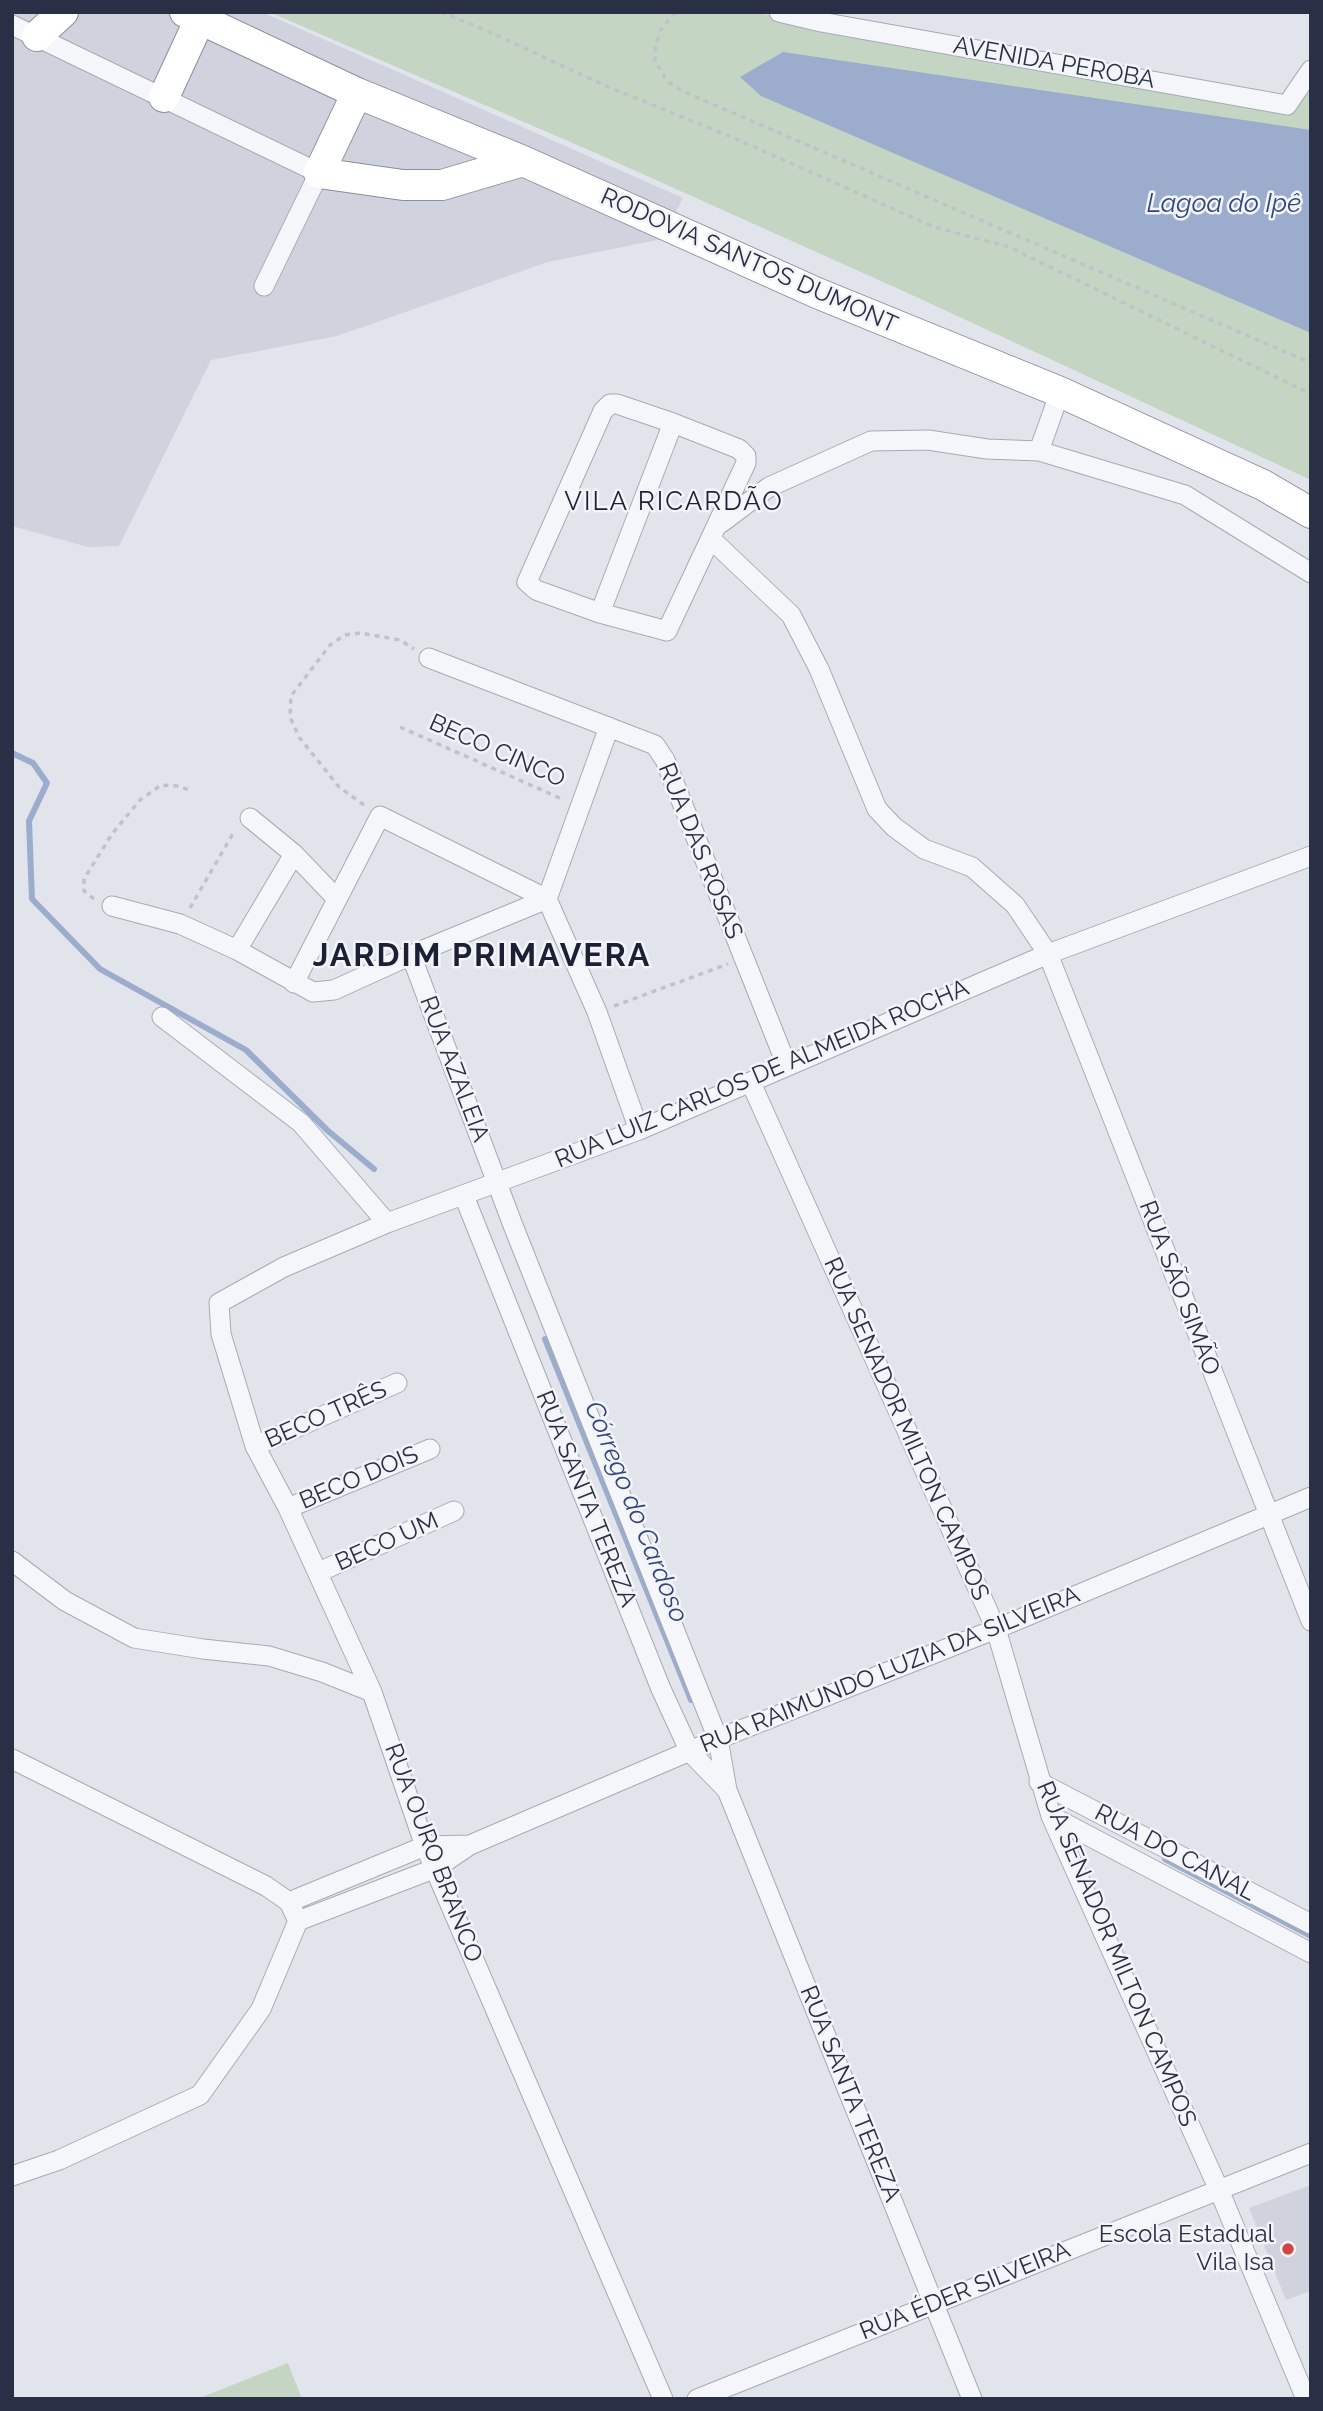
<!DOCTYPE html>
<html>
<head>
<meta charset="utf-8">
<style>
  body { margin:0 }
  #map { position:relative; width:1323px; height:2411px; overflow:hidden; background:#e2e4eb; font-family:Raleway,sans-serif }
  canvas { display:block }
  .frame { position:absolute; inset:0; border:14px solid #292f44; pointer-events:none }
</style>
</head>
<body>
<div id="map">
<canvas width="1323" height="2411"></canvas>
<div class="frame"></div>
</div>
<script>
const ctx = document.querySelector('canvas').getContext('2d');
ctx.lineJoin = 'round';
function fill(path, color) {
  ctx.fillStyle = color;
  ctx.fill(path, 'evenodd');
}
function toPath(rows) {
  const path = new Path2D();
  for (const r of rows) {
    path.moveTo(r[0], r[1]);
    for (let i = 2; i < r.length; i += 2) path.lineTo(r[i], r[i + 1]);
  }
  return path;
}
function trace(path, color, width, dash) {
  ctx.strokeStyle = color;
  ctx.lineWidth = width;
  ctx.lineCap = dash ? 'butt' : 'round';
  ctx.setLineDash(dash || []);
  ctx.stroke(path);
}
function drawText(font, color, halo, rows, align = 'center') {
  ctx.font = font + ' Raleway,sans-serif';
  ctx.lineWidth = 5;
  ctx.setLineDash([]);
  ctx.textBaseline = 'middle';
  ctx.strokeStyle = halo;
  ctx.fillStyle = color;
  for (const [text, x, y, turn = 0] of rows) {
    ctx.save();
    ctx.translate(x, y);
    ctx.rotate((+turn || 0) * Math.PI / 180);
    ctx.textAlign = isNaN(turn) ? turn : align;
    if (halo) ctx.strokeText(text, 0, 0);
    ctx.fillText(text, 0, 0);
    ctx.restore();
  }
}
fill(toPath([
  [12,12,262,12,683,198,662,239,548,262,337,336,211,360,119,546,88,547,12,526],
  [1311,2185,1311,2291,1286,2300,1249,2208]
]), '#d0d3dd');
fill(toPath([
  [269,12,755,12,837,31,1282,107,1311,92,1311,480,912,295,598,154],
  [288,2363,302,2399,197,2399]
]), '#c5d5c3');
fill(toPath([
  [783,52,1311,130,1311,333,761,96,740,77]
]), '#9caccc');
trace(toPath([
  [12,753,33,763,47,783,29,821,32,899,100,969,246,1050,327,1130,374,1169],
  [545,1339,691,1700],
  [1165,1859,1311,1936]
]), '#9caccc', 6);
const minor = toPath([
  [779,12,821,22,1287,105,1311,70],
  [12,25,319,173,264,286],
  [610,404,617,404,673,423,739,449,746,456,746,463,667,631,600,613,536,590,527,582,603,411,610,404],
  [1039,451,1060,392],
  [721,523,769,487,871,441,928,440,987,449,1039,451,1185,495,1311,573],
  [711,539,791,615,819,669,877,809,894,827,924,849,972,867,1015,905,1048,954,1311,1621],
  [600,613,673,423],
  [429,658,655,745,665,760,787,1066],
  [250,818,294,854,337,899],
  [112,906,180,924,237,950,313,992,334,990,411,955,547,899,609,727],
  [237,950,294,854],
  [411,955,514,1228,718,1739,727,1790,972,2399],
  [294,983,380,816,547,899,597,1012,639,1130],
  [162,1017,301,1123,387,1223],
  [751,1083,996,1629,1051,1816,1219,2190,1306,2399],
  [464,1196,661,1689,690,1752,727,1790],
  [255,1446,397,1383],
  [288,1508,430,1449],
  [12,1561,65,1601,134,1638,203,1649,269,1656,322,1672,372,1692],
  [319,1572,454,1511],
  [12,1759,266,1886,289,1902,298,1921,261,2009,200,2095,59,2160,12,2176],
  [1039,1782,1311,1924],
  [1051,1816,1311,1953],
  [289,1902,425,1846,469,1845],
  [298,1921,436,1868,470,1845,718,1739,996,1629,1311,1497],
  [663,2399,425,1846,372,1692,288,1508,255,1446,221,1334,219,1303,284,1267,387,1223,639,1130,1048,954,1311,856],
  [697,2399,1311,2153]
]);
const highway = toPath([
  [185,12,357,93,523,161,817,293,1060,392,1263,485,1311,513],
  [37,36,63,12],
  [357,93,319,173,403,185,442,185,523,161],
  [164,97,200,19]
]);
trace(minor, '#a7aab6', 21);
trace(highway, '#898fa2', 32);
trace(toPath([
  [441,12,483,29,606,86,734,138,934,227,1009,247,1311,394],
  [675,12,660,31,655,50,655,61,667,81,680,90,1311,363],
  [400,727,562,799],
  [364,805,339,787,299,737,290,717,291,696,330,645,345,635,360,633,400,640,414,649],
  [94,899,84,891,84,879,112,834,140,800,161,785,177,786,190,790],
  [190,908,235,830],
  [614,1006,728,964]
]), '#c0c2ca', 3.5, [5, 5]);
trace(minor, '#f5f6f9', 19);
trace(highway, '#fff', 30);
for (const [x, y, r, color] of [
  [1288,2249,7,"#d34544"]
]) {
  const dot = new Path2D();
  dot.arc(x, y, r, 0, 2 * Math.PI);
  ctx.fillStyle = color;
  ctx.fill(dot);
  trace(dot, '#f2f4f8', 2.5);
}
drawText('24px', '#292f44', '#f2f4f8', [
  ["AVENIDA PEROBA",1054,63,10],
  ["RODOVIA SANTOS DUMONT",749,261,24],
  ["BECO CINCO",497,751,24],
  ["RUA DAS ROSAS",700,851,68],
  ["RUA AZALEIA",454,1069,69],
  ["RUA LUIZ CARLOS DE ALMEIDA ROCHA",762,1074,-23],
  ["RUA SÃO SIMÃO",1179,1288,69],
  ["BECO TRÊS",326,1415,-24],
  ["RUA SENADOR MILTON CAMPOS",906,1429,66],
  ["BECO DOIS",359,1478,-23],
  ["RUA SANTA TEREZA",586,1499,68],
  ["BECO UM",387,1542,-24],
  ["RUA RAIMUNDO LUZIA DA SILVEIRA",890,1670,-22],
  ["RUA OURO BRANCO",433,1853,69],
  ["RUA DO CANAL",1175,1853,28],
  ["RUA SENADOR MILTON CAMPOS",1116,1954,67],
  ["RUA SANTA TEREZA",850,2094,68],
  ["RUA ÉDER SILVEIRA",965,2291,-22]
]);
drawText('24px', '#292f44', '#f2f4f8', [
  ["Escola Estadual",1274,2235],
  ["Vila Isa",1274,2263]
], 'right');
drawText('italic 26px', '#32467a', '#f2f4f8', [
  ["Lagoa do Ipê",1224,204],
  ["Córrego do Cardoso",636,1512,68]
]);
ctx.letterSpacing = '2px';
drawText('26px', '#1b2035', '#f2f4f8', [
  ["VILA RICARDÃO",674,502]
]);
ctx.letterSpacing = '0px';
ctx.letterSpacing = '2px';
drawText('bold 32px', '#1b2035', '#f2f4f8', [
  ["JARDIM PRIMAVERA",482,956]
]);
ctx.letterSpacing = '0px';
</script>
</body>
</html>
